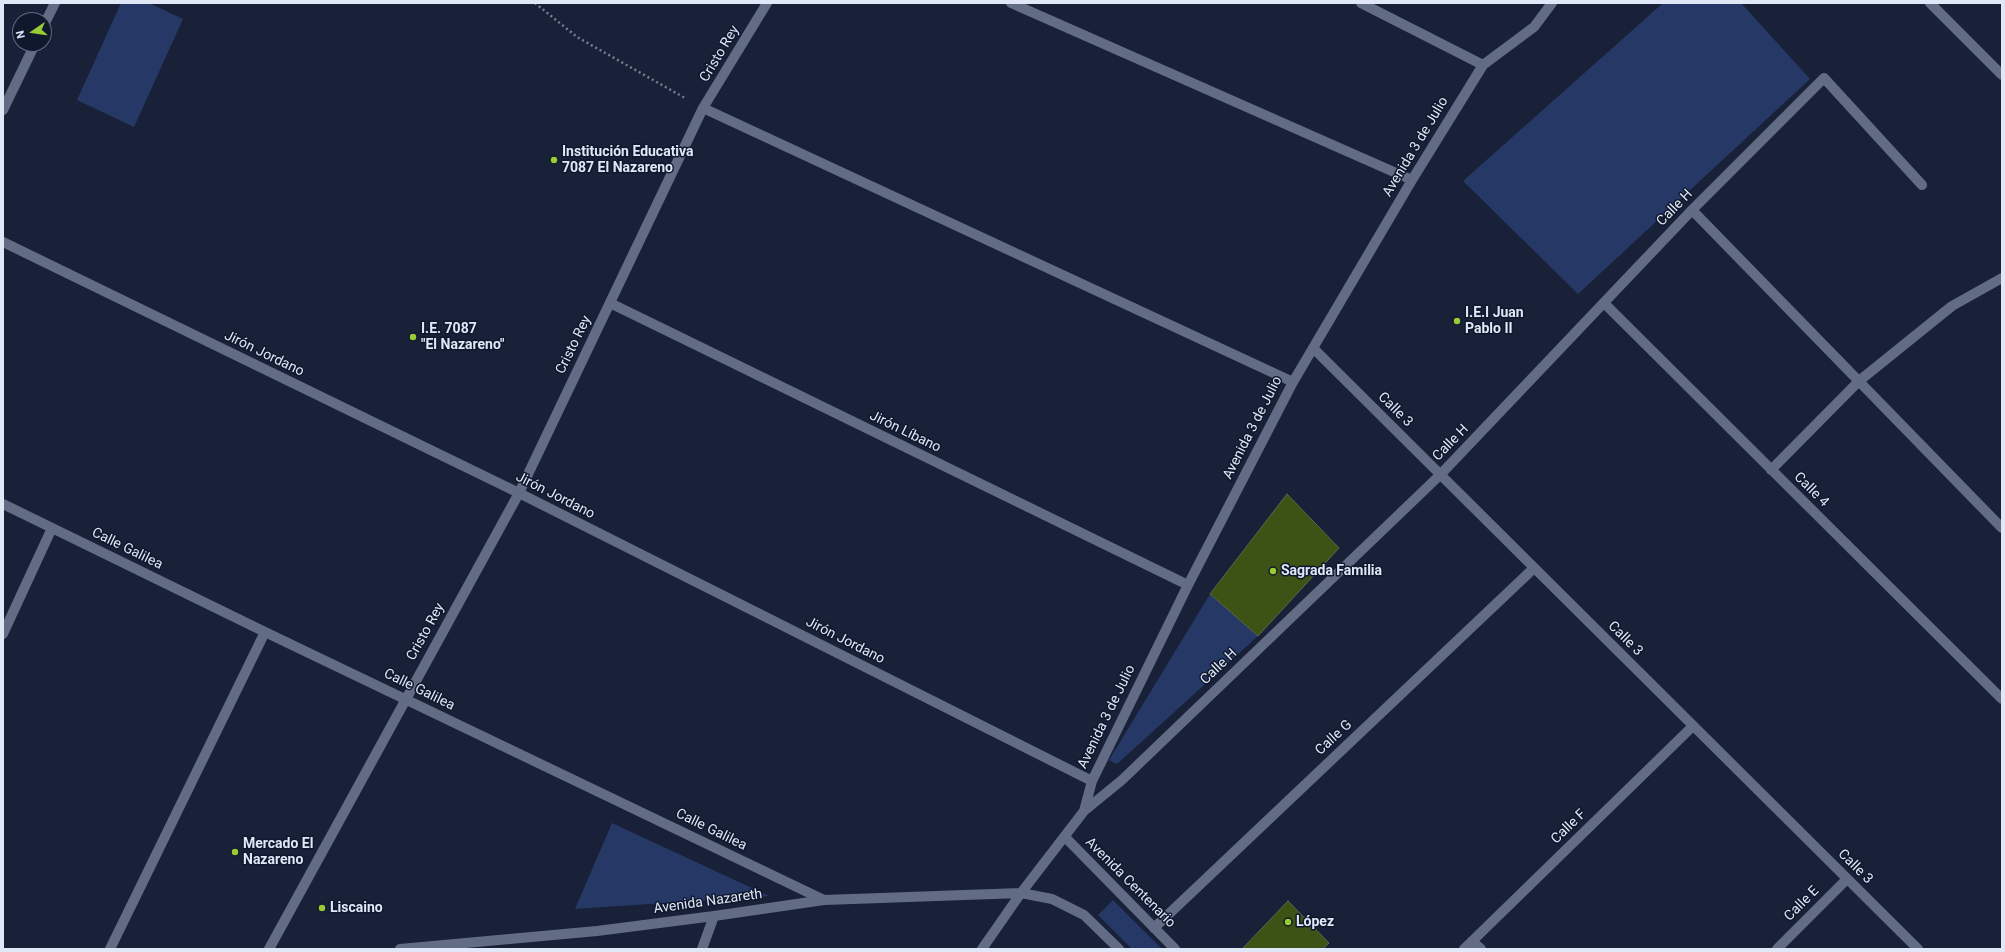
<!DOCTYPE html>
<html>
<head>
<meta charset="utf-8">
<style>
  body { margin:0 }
  #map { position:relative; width:2005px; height:952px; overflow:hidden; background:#182137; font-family:Roboto,sans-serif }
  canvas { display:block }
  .frame { position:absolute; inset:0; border:4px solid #e0e7f6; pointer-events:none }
  .north { position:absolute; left:12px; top:12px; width:40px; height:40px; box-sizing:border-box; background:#0f182d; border:1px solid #636b7d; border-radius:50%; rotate:257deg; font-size:11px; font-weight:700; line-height:16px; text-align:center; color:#e0e7f6 }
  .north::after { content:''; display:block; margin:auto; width:14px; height:18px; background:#99cb35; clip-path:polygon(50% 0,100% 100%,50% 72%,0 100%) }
</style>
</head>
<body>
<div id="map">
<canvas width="2005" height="952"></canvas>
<div class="frame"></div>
<div class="north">N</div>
</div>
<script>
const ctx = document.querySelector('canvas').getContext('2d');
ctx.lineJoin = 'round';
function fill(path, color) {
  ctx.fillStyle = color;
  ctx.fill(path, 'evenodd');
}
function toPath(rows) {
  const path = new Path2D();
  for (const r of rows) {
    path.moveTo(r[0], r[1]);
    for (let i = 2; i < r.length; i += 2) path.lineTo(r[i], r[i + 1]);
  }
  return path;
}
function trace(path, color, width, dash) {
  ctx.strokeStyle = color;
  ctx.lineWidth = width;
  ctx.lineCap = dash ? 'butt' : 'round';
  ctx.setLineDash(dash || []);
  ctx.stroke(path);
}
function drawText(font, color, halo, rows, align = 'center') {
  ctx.font = font + ' Roboto,sans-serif';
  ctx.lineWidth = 3;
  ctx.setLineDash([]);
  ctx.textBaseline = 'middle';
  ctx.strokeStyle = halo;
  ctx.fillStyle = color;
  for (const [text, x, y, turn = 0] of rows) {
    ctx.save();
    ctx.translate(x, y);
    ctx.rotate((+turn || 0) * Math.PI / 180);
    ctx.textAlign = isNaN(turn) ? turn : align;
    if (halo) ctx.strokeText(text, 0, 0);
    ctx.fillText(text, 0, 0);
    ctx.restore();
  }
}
fill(toPath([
  [121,3,149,3,183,19,134,127,77,100],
  [1663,3,1741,3,1810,79,1578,294,1463,181],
  [1210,594,1258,636,1117,764,1109,760],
  [612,823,769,896,575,909],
  [1113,900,1162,949,1132,949,1098,915]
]), '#263865');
const building = toPath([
  [1287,494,1339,548,1258,636,1210,594,1287,494],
  [1288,901,1329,943,1323,949,1242,949,1288,901]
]);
fill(building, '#3d5215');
trace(building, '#5c674c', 1);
trace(toPath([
  [535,3,577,37,685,98]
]), '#777f92', 2.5, [2, 3]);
trace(toPath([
  [1011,3,1412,180],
  [1361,3,1483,65],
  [1930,3,2002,75],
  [44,25,55,3],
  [703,108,1293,382],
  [3,110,35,44],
  [1692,210,2002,528],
  [3,242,519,493,1092,781],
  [610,303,1188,585],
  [1604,303,2002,699],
  [1313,348,1918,949],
  [1771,470,1859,381,1952,306,2002,278],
  [3,504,265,632,824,900],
  [3,634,52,528],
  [1084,811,1122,780,1440,475,1692,210,1824,78,1922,185],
  [1065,837,1175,949],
  [1154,928,1534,568],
  [1472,941,1481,949],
  [110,949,265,632],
  [269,949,519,493,703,108,767,3],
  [400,949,597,931,714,916,824,900,1021,893,1052,899,1084,915,1119,949],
  [702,949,714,916],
  [982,949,1021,893,1084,811,1092,781,1188,585,1293,382,1412,180,1483,65,1534,27,1552,3],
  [1464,949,1693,726],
  [1777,949,1847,879]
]), '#626d85', 10);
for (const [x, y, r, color] of [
  [554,160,4,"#99cb35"],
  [1457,321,4,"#99cb35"],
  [413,337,4,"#99cb35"],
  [1273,571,4,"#99cb35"],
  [235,852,4,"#99cb35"],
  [322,908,4,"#99cb35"],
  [1288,922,4,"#99cb35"]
]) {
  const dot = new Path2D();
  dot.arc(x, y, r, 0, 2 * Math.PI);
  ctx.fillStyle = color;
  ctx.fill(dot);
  trace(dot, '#0f182d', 1.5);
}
drawText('14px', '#e0e7f6', '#0f182d', [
  ["Cristo Rey",720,54,-59],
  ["Avenida 3 de Julio",1416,147,-59],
  ["Calle H",1675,208,-46],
  ["Cristo Rey",574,345,-64],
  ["Jirón Jordano",264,354,26],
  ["Calle 3",1395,410,45],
  ["Avenida 3 de Julio",1253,428,-63],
  ["Jirón Líbano",905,432,26],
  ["Calle H",1451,443,-46],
  ["Calle 4",1811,490,45],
  ["Jirón Jordano",555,496,27],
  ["Calle Galilea",127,549,26],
  ["Cristo Rey",426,632,-61],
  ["Calle 3",1625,639,45],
  ["Jirón Jordano",845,641,27],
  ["Calle H",1219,667,-44],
  ["Calle Galilea",419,690,26],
  ["Avenida 3 de Julio",1107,717,-64],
  ["Calle G",1334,738,-43],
  ["Calle F",1569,827,-44],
  ["Calle Galilea",711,830,26],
  ["Calle 3",1855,867,45],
  ["Avenida Centenario",1130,883,45],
  ["Avenida Nazareth",708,902,-8],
  ["Calle E",1802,904,-45]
]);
drawText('bold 14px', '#e0e7f6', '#0f182d', [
  ["Institución Educativa",562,152],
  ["7087 El Nazareno",562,168],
  ["I.E.I Juan",1465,313],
  ["Pablo II",1465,329],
  ["I.E. 7087",421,329],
  ["\"El Nazareno\"",421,345],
  ["Sagrada Familia",1281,571],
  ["Mercado El",243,844],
  ["Nazareno",243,860],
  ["Liscaino",330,908],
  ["López",1296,922]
], 'left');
</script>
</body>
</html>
